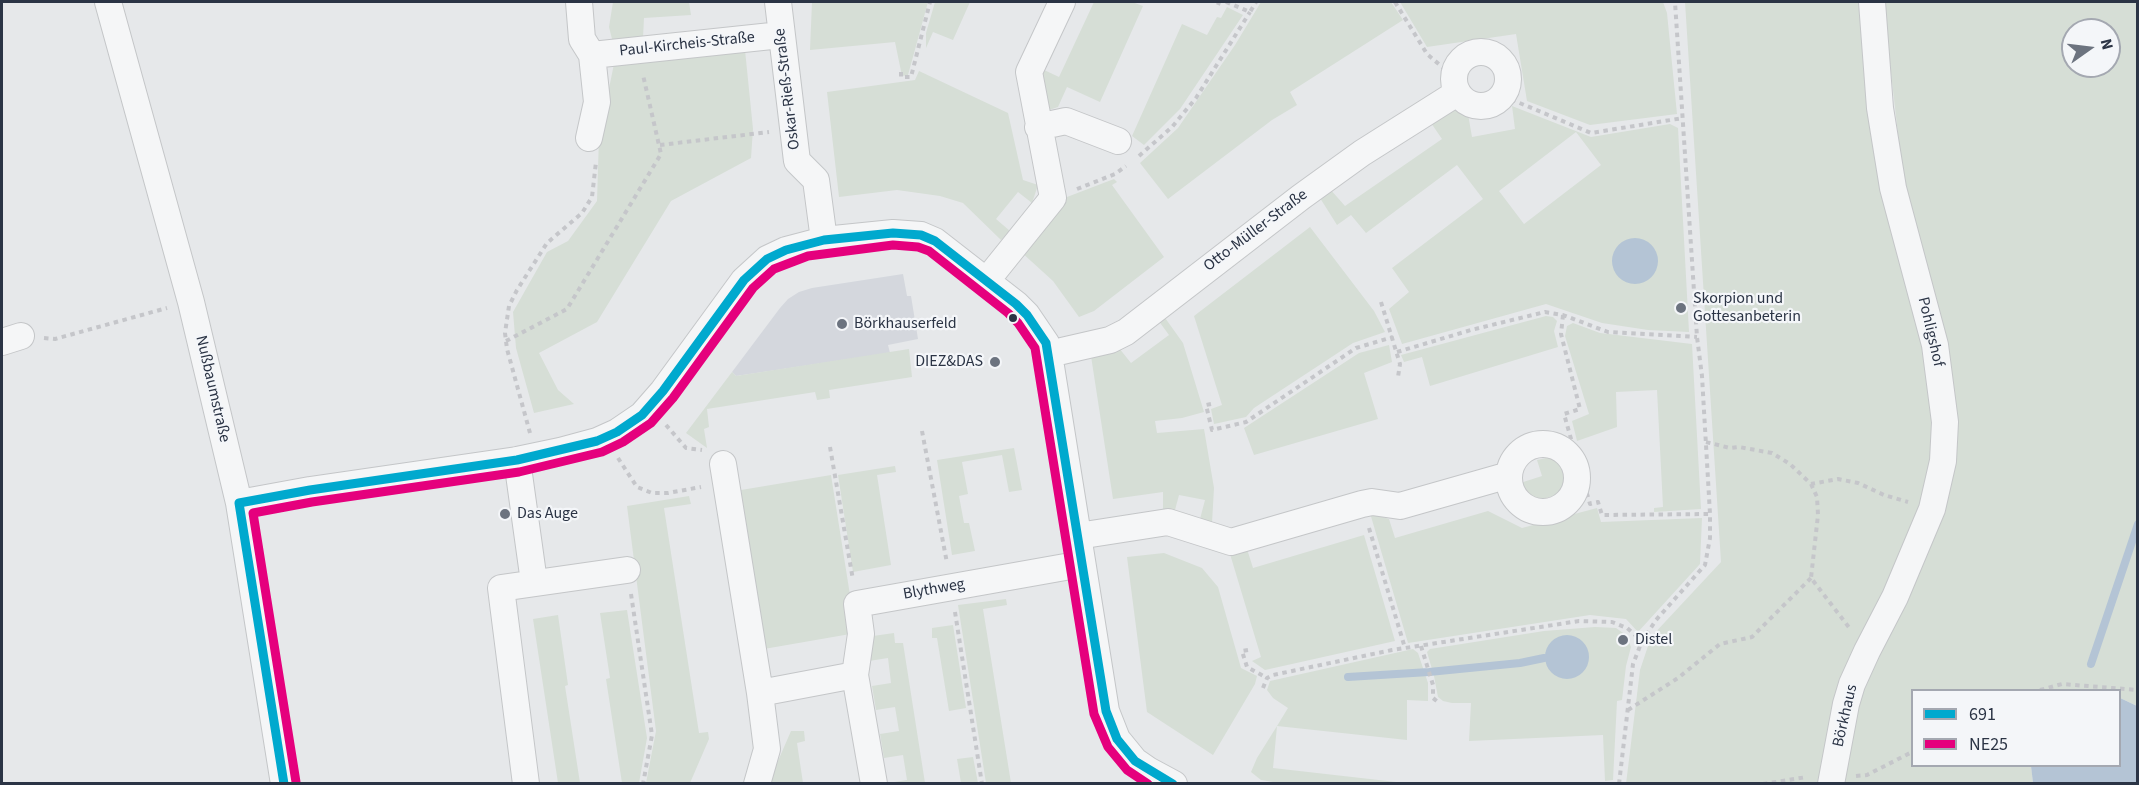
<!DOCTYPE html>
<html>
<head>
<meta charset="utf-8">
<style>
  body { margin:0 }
  #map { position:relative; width:2139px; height:785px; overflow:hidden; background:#e6e8ea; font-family:"Source Sans 3",sans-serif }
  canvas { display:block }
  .frame { position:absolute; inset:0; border:3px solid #2b3445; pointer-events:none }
  .legend { position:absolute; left:1911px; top:689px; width:210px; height:78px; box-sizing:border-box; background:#f4f6f9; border:2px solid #a4a8b1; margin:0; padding:8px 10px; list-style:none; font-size:18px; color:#2b3445 }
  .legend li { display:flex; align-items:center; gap:12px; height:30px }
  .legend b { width:30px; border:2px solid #a4a8b1 }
  .north { position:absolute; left:2061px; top:18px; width:60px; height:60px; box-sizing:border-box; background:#f4f6f9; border:2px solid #a4a8b1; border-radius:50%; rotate:76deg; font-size:16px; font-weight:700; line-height:24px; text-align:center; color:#2b3445 }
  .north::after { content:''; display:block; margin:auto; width:21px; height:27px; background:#6c737f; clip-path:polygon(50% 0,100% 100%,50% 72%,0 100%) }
</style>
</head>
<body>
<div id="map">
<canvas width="2139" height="785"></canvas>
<div class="frame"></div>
<ul class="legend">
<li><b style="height:8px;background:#00a9ce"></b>691</li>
<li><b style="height:8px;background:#e5007d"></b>NE25</li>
</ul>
<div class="north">N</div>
</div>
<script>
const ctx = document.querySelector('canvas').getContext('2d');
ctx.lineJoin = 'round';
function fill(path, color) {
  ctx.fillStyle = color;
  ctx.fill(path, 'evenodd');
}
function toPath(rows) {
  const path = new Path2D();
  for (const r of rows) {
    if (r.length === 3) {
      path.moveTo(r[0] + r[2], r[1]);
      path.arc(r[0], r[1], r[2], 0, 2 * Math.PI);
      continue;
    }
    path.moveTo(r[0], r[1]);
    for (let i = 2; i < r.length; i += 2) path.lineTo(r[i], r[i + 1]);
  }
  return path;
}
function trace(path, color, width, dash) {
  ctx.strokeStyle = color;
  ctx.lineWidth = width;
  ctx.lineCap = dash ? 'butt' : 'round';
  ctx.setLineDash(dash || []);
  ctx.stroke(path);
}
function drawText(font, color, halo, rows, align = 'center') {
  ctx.font = font + ' "Source Sans 3",sans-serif';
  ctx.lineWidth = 4.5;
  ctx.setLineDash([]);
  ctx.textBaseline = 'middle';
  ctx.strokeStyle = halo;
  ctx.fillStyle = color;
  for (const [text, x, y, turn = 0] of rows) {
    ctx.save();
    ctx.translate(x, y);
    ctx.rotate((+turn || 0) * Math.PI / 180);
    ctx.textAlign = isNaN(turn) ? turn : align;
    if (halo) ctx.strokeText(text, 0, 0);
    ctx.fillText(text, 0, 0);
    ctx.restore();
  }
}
fill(toPath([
  [903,274,907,296,911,296,918,339,888,345,890,353,736,376,732,372,780,308,788,299,799,292,812,288]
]), '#d4d7dd');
fill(toPath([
  [613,2,689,2,691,15,644,18,643,38,613,43,609,27],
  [812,2,928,2,908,75,902,76,895,42,810,50],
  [935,2,970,2,953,40,933,32,926,48,926,33],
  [1094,2,1132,2,1143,6,1100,102,1067,87,1058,107,1049,110,1039,89,1042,69,1059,77],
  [1261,2,1391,2,1403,20,1290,92,1297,105,1272,120,1168,199,1140,163,1178,128,1235,45],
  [1400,2,1663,2,1667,13,1677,114,1590,125,1527,101,1516,34,1427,47],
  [1685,2,1864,2,1909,271,1938,423,1928,500,1823,783,1626,784,1640,670,1651,637,1721,562],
  [1883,2,2137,2,2137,706,2120,698,2120,690,1912,690,1912,766,2031,766,2033,783,1839,784,1853,711,1947,486,1904,187],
  [2073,30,2109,30,2109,66,2073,66],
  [1227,7,1243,15,1180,109,1144,145,1132,136,1182,24,1207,35,1217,17,1221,18],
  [745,50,753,129,751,158,671,201,597,322,539,353,558,390,574,404,534,413,516,348,513,312,547,252,568,241,597,201,599,137,614,64],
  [919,71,1008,113,1023,180,1038,185,1032,203,1018,192,996,219,1010,231,1001,240,963,203,940,196,897,190,839,197,827,92,915,80],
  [1512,106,1591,137,1670,124,1678,128,1689,332,1648,330,1602,323,1546,304,1402,344,1389,309,1409,292,1392,268,1483,199,1457,165,1366,233,1351,215,1337,225,1320,198,1330,189,1345,206,1442,139,1429,120,1449,109,1468,114,1472,137,1515,129],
  [1576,132,1601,165,1524,224,1499,191],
  [1114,179,1117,182,1112,185,1164,257,1094,311,1079,317,1053,281,1020,251,1067,197],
  [1310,227,1374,311,1385,332,1353,343,1254,408,1246,417,1214,424,1211,409,1222,405,1194,316],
  [1163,315,1183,343,1204,412,1182,418,1155,421,1157,433,1204,429,1214,488,1212,523,1200,519,1205,500,1179,495,1175,510,1163,510,1163,492,1113,499,1091,356,1119,348,1131,363,1169,335,1158,320],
  [1546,316,1553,317,1557,321,1554,331,1558,347,1430,386,1422,357,1404,362,1401,355],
  [1573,323,1600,333,1692,344,1701,509,1654,512,1654,508,1663,507,1657,390,1616,392,1617,427,1577,441,1572,421,1589,414,1565,336,1567,326],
  [1389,345,1392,362,1364,373,1378,419,1254,455,1244,428,1359,353],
  [909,349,912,377,829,390,830,398,817,400,815,392,707,409,709,427,704,429,707,448,686,433,732,372,736,376],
  [1014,448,1022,490,1009,492,1002,455,962,462,968,494,959,496,964,523,969,523,975,551,952,555,937,460],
  [1546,458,1556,458,1561,464,1567,489,1562,494,1534,501,1515,491,1517,484,1542,476,1537,460],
  [895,466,896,472,877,475,891,565,853,572,838,475],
  [831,475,856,633,764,649,741,490],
  [689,496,691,504,664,508,699,733,708,732,709,739,690,783,646,783,656,731,627,506],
  [1597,508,1601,522,1702,518,1700,564,1638,632,1626,619,1590,615,1408,643,1370,513,1389,519,1395,538,1488,511,1522,528],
  [1364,535,1395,641,1265,670,1252,661,1261,657,1230,554,1247,549,1253,568],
  [1164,553,1202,568,1218,587,1241,668,1257,676,1255,684,1213,755,1147,712,1127,557],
  [1006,599,1007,605,983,609,1011,783,986,783,958,605],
  [627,610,647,738,639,783,622,783,606,679,610,678,600,613],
  [558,615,568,685,565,686,580,783,558,783,533,619],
  [953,625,966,708,949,711,937,638,932,638,932,628],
  [1595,627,1616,628,1626,635,1631,647,1626,666,1622,700,1617,701,1613,780,1605,781,1603,735,1469,741,1471,703,1452,703,1443,701,1438,697,1434,676,1427,652,1430,649,1544,631],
  [894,633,895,643,903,643,925,783,888,783,907,780,903,755,884,758,880,734,899,731,895,707,876,710,872,686,891,683,888,658,869,661,873,636],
  [1413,649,1418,653,1428,683,1428,701,1407,700,1407,740,1277,726,1273,768,1405,783,1279,783,1261,780,1251,772,1257,758,1277,726,1288,708,1273,698,1267,690,1270,681],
  [791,731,804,731,805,741,797,743,803,783,768,784],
  [973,757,978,783,961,783,957,759]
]), '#d6ded6');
fill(toPath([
  [1635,261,23],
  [1567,657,22],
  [2120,698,2137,706,2137,783,2033,783,2031,766,2120,766]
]), '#b4c4d5');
trace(toPath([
  [2091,664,2138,524],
  [1348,677,1429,672,1520,663,1544,658]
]), '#b4c4d5', 8);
const minor = toPath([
  [108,2,191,302,239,503,284,784],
  [579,2,582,39,592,55,781,35],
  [778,2,797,161,816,180,824,240],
  [1481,79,27],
  [1038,127,1066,121,1118,141],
  [589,138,597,102,592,55],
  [987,280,1053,198,1029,72,1062,2],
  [2,342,21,336],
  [1049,354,1110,340,1126,332,1301,197,1362,153,1457,93],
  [1543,478,34],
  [517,460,534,582],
  [723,464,760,693],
  [239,503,310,490,517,460,560,451,597,441,617,432,642,415,663,391,744,280,767,259,786,250,824,240,893,233,921,235,935,241,1016,304,1027,315,1046,343,1049,354,1106,711,1117,739,1135,761,1148,770,1174,784],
  [1078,536,1168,522,1231,542,1362,504,1372,502,1400,506,1509,475],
  [855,675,874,784],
  [526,784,501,588,627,570],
  [757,784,767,749,760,693,855,675,861,634,857,604,1082,564],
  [1831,784,1846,704,1852,684,1867,651,1895,597,1932,509,1943,461,1945,422,1935,345,1893,188,1880,108,1872,2]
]);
trace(minor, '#c4c6c8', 28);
trace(toPath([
  [1226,2,1250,12,1256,2],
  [1395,2,1427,54,1448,72],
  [1218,5,1219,2],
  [901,72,901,77,911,77,930,2],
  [1503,96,1591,133,1683,118],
  [660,145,769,132],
  [1139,156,1172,127,1196,98,1250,12],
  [1077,189,1115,174,1126,166],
  [1381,302,1400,364,1398,377],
  [1563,315,1561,334,1580,409,1564,414,1579,467,1576,468],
  [44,338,55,339,167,308],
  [506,341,567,309,661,154,643,75],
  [1397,352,1471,330,1545,312,1563,315,1608,332,1697,337],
  [1211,404,1206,405,1212,430,1246,422,1356,348,1393,337],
  [666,425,686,448,702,450],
  [922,431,947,563],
  [530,433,507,349,505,333,509,306,517,290,547,243,582,213,592,197,596,162],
  [1706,442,1730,448,1739,447,1772,453,1790,464,1811,484,1838,479,1858,483,1884,495,1908,502],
  [830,447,853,580],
  [618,458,637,487,652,493,668,493,701,487],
  [1579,467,1590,504,1598,502,1602,515,1710,514],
  [1811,484,1817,497,1818,515,1811,578,1851,630],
  [1369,528,1405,648],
  [631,594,652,735,643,784],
  [955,612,982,784],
  [1421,646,1433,685,1433,698,1439,703],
  [1248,650,1242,651,1247,667,1267,678],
  [1263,688,1267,678,1273,675,1392,650,1579,621,1612,622,1627,628,1642,641],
  [2040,690,2062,684,2138,690],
  [1628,710,1678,678,1720,644,1752,637,1811,578],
  [1856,776,1867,775,1912,752],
  [1619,784,1633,664,1642,641,1656,620,1705,565,1710,538,1710,514,1702,376,1697,337,1675,2],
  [1763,784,1807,777]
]), '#c5c6ca', 4, [4.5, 4.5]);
trace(minor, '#f5f6f7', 26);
trace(toPath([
  [239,503,310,490,517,460,597,441,617,432,642,415,663,391,744,280,767,259,786,250,824,240,893,233,921,235,935,241,1016,304,1027,315,1046,343,1106,711,1117,739,1135,761,1173,784],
  [239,503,284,784]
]), '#00a9ce', 9);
trace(toPath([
  [296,782,253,513,312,502,519,472,602,452,623,442,651,423,673,398,753,288,774,269,808,256,893,245,918,247,929,251,1008,313,1018,323,1035,348,1094,714,1108,747,1127,770,1148,784]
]), '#e5007d', 9);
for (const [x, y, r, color] of [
  [1681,308,6,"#6c737f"],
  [1013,318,5,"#2b3445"],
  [842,324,6,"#6c737f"],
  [995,362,6,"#6c737f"],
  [505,514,6,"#6c737f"],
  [1623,640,6,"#6c737f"]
]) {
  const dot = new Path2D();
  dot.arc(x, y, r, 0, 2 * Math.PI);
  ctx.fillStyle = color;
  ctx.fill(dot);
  trace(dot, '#f4f6f9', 2);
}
drawText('16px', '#2b3445', '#f4f6f9', [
  ["Paul-Kircheis-Straße",687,45,-6],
  ["Oskar-Rieß-Straße",788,89,-97],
  ["Otto-Müller-Straße",1256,231,-37],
  ["Pohligshof",1930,332,77],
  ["Nußbaumstraße",212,389,77],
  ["Blythweg",934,590,-10],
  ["Börkhaus",1846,716,-77]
]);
drawText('16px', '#2b3445', '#f4f6f9', [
  ["Skorpion und",1693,299],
  ["Gottesanbeterin",1693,317],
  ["Börkhauserfeld",854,324],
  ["DIEZ&DAS",983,362,"right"],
  ["Das Auge",517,514],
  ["Distel",1635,640]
], 'left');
</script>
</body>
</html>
